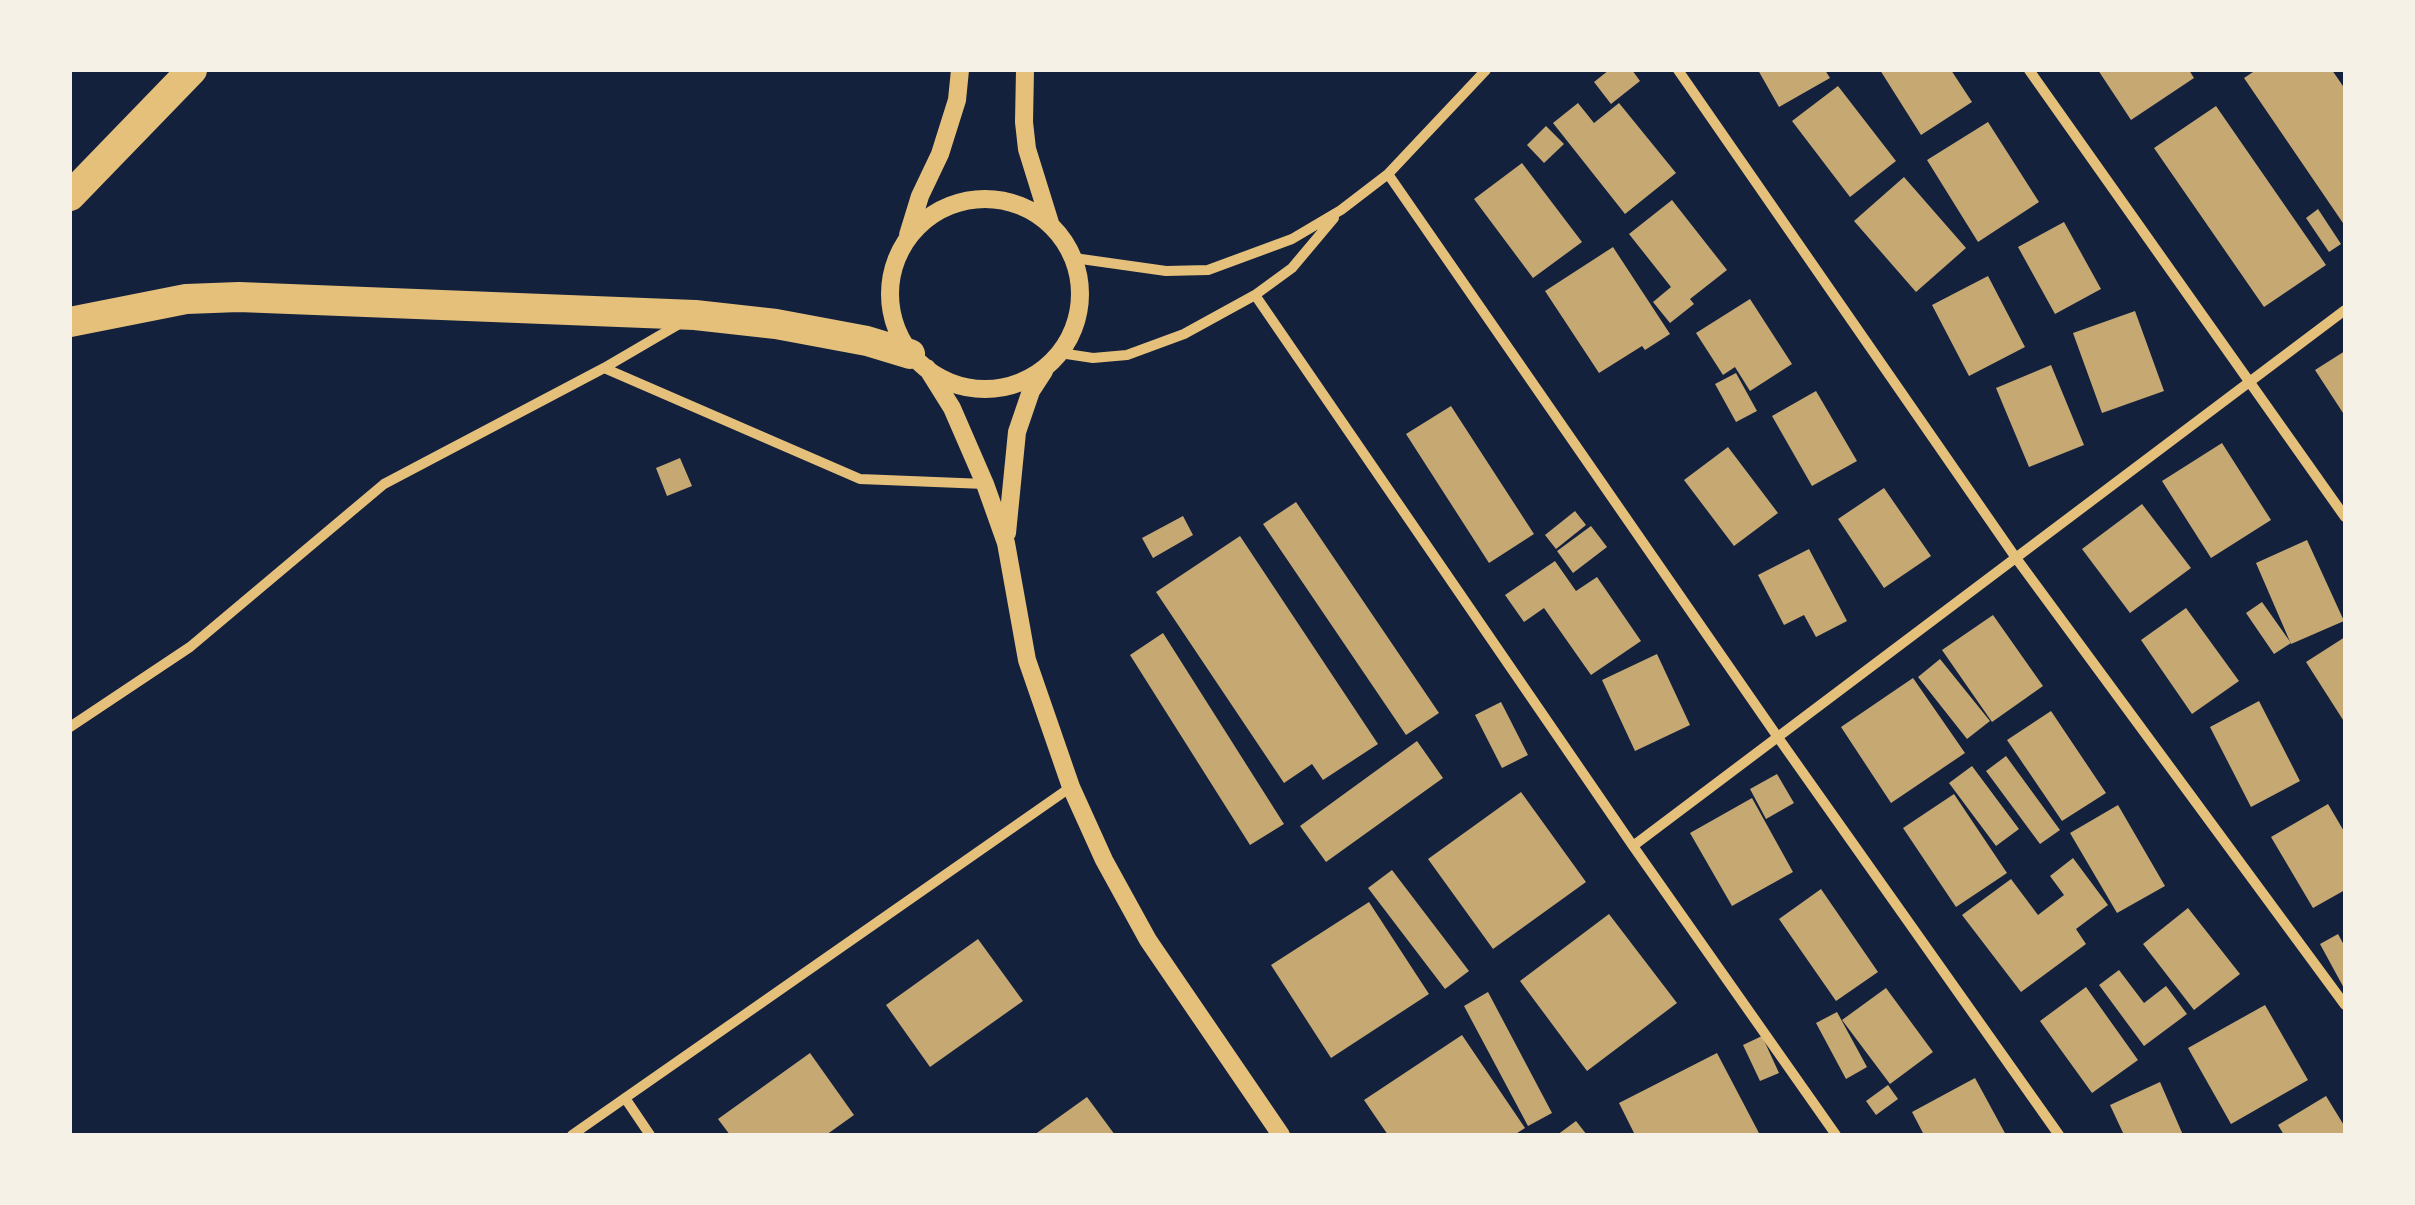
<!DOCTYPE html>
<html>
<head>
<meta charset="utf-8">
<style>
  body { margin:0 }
  #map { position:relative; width:2415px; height:1205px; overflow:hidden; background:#14213d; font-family:"Sofia Sans Condensed",sans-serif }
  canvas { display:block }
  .frame { position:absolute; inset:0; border:72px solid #f6f1e7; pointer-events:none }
</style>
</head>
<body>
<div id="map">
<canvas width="2415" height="1205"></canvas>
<div class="frame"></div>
</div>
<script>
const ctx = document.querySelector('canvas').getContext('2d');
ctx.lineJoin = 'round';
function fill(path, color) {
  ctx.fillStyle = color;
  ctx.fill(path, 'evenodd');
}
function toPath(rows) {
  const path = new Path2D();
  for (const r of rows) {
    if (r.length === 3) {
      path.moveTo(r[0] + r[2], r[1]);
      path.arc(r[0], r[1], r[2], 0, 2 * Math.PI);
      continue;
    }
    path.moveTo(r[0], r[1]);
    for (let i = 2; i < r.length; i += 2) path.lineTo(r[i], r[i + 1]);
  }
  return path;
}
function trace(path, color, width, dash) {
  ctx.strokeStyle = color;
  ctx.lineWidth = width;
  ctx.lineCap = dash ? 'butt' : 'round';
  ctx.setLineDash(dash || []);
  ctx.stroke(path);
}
fill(toPath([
  [1609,70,1632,70,1640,81,1611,104,1594,82],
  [1758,70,1825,70,1830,78,1779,107],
  [1880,70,1951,70,1972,102,1921,135],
  [2098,70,2189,70,2194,78,2131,120],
  [2256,70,2332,70,2345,89,2345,226,2244,78],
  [1838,86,1896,161,1850,197,1792,121],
  [1578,103,1594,123,1619,103,1676,173,1625,214,1553,123],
  [2216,106,2326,265,2264,307,2154,148],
  [1988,122,2039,202,1978,242,1927,160],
  [1546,126,1564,144,1544,163,1527,145],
  [1522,163,1582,242,1533,278,1474,199],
  [1904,177,1966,248,1916,292,1854,221],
  [1672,200,1727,270,1690,299,1694,304,1670,323,1653,302,1671,287,1629,234],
  [2318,209,2341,244,2329,252,2306,218],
  [2064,222,2101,289,2055,314,2018,247],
  [1613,247,1670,334,1645,350,1642,346,1599,373,1545,291],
  [1988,276,2025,347,1969,376,1932,305],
  [1750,299,1792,364,1750,391,1735,367,1723,375,1696,333],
  [2135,311,2164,391,2102,413,2073,333],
  [2345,351,2345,416,2315,370],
  [2051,365,2084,445,2029,467,1996,388],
  [1736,373,1757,411,1736,422,1715,384],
  [1816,391,1857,461,1812,486,1772,416],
  [1451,406,1534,534,1489,563,1406,434],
  [2222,443,2271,520,2211,558,2162,481],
  [1728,447,1778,513,1734,546,1684,480],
  [680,458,692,486,667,496,656,468],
  [1884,488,1931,556,1884,588,1838,519],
  [1296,502,1439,713,1406,735,1263,524],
  [2142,504,2191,568,2130,613,2082,549],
  [1575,511,1586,525,1556,549,1545,535],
  [1183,516,1193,535,1153,558,1142,538],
  [1591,526,1607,547,1573,573,1557,551],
  [1240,536,1378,744,1323,780,1312,764,1284,783,1156,592],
  [2307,540,2344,621,2291,644,2256,563],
  [1809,549,1847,621,1816,637,1804,615,1784,625,1758,575],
  [1555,561,1576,591,1597,577,1641,641,1591,675,1544,608,1524,622,1505,595],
  [2262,602,2291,643,2274,654,2246,613],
  [2186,608,2239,681,2192,714,2141,640],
  [1993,615,2043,686,1992,722,1942,650],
  [1163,633,1284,824,1250,845,1130,655],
  [2345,637,2345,723,2306,662],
  [1657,654,1690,725,1635,751,1602,680],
  [1940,659,1990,721,1967,739,1918,677],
  [1913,678,1965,753,1891,803,1841,727],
  [2259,701,2300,781,2251,807,2210,727],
  [1501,702,1528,755,1502,768,1475,715],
  [2051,711,2106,793,2062,821,2007,740],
  [1417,741,1443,778,1326,862,1300,826],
  [2006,756,2060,830,2040,844,1986,771],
  [1972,766,2019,829,1996,846,1949,783],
  [1777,774,1794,803,1766,819,1750,789],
  [1521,792,1586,882,1493,949,1428,859],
  [1954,794,2007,873,1956,907,1903,828],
  [1752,798,1793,872,1732,906,1690,833],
  [2328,804,2345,833,2345,890,2313,908,2271,837],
  [2118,805,2165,886,2117,913,2070,833],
  [2073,858,2108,905,2076,929,2086,944,2021,992,1962,915,2011,879,2038,915,2064,895,2050,876],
  [1392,870,1469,971,1445,989,1368,888],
  [1821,889,1878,972,1836,1001,1779,919],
  [1369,902,1429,994,1331,1058,1271,965],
  [2188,908,2240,974,2194,1010,2143,944],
  [1609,914,1677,1003,1587,1071,1520,981],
  [2338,934,2345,947,2345,990,2320,944],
  [978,939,1023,1001,930,1067,886,1005],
  [2119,970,2144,1003,2166,986,2187,1014,2144,1046,2099,985],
  [2086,987,2138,1060,2092,1093,2040,1021],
  [1886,988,1933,1052,1890,1084,1842,1020],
  [1488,992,1552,1113,1528,1126,1464,1006],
  [2265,1005,2308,1080,2231,1124,2188,1048],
  [1837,1012,1867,1067,1846,1079,1816,1023],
  [1462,1035,1525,1128,1514,1135,1388,1135,1364,1100],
  [1762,1036,1779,1073,1760,1081,1743,1045],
  [810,1053,854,1115,826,1135,730,1135,718,1119],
  [1717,1053,1760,1135,1635,1135,1619,1103],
  [1975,1078,2006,1135,1924,1135,1912,1112],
  [2160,1082,2183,1135,2124,1135,2110,1105],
  [1888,1085,1898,1099,1876,1115,1866,1101],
  [2326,1096,2345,1127,2345,1135,2284,1135,2278,1125],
  [1087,1097,1115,1135,1034,1135],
  [1576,1121,1587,1135,1557,1135]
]), '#c6a872');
trace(toPath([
  [1678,70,2016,558,2345,1005],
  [2029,70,2345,517],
  [1388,174,1777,736,2059,1135],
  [1074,258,1166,271,1208,270,1292,239,1341,210,1388,174,1486,70],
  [1255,295,1633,846,1836,1135],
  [1060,353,1093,358,1127,355,1184,334,1255,295,1292,268,1334,218],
  [604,368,860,479,985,484],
  [70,727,190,647,384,484,604,368,681,323],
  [1633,846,2345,310],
  [625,1098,650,1135],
  [572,1135,1071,787]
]), '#e5c07b', 10);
trace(toPath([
  [1025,70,1024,122,1027,149,1050,223],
  [985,294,95],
  [908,235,920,196,940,154,957,100,960,70],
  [927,368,952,408,985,484,1006,543,1027,660,1071,787,1104,860,1148,940,1281,1135],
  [1007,533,1017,432,1031,391,1044,371]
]), '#e5c07b', 18);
trace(toPath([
  [70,196,192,70],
  [70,322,186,299,239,297,695,315,776,324,867,341,910,354]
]), '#e5c07b', 30);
</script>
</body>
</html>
